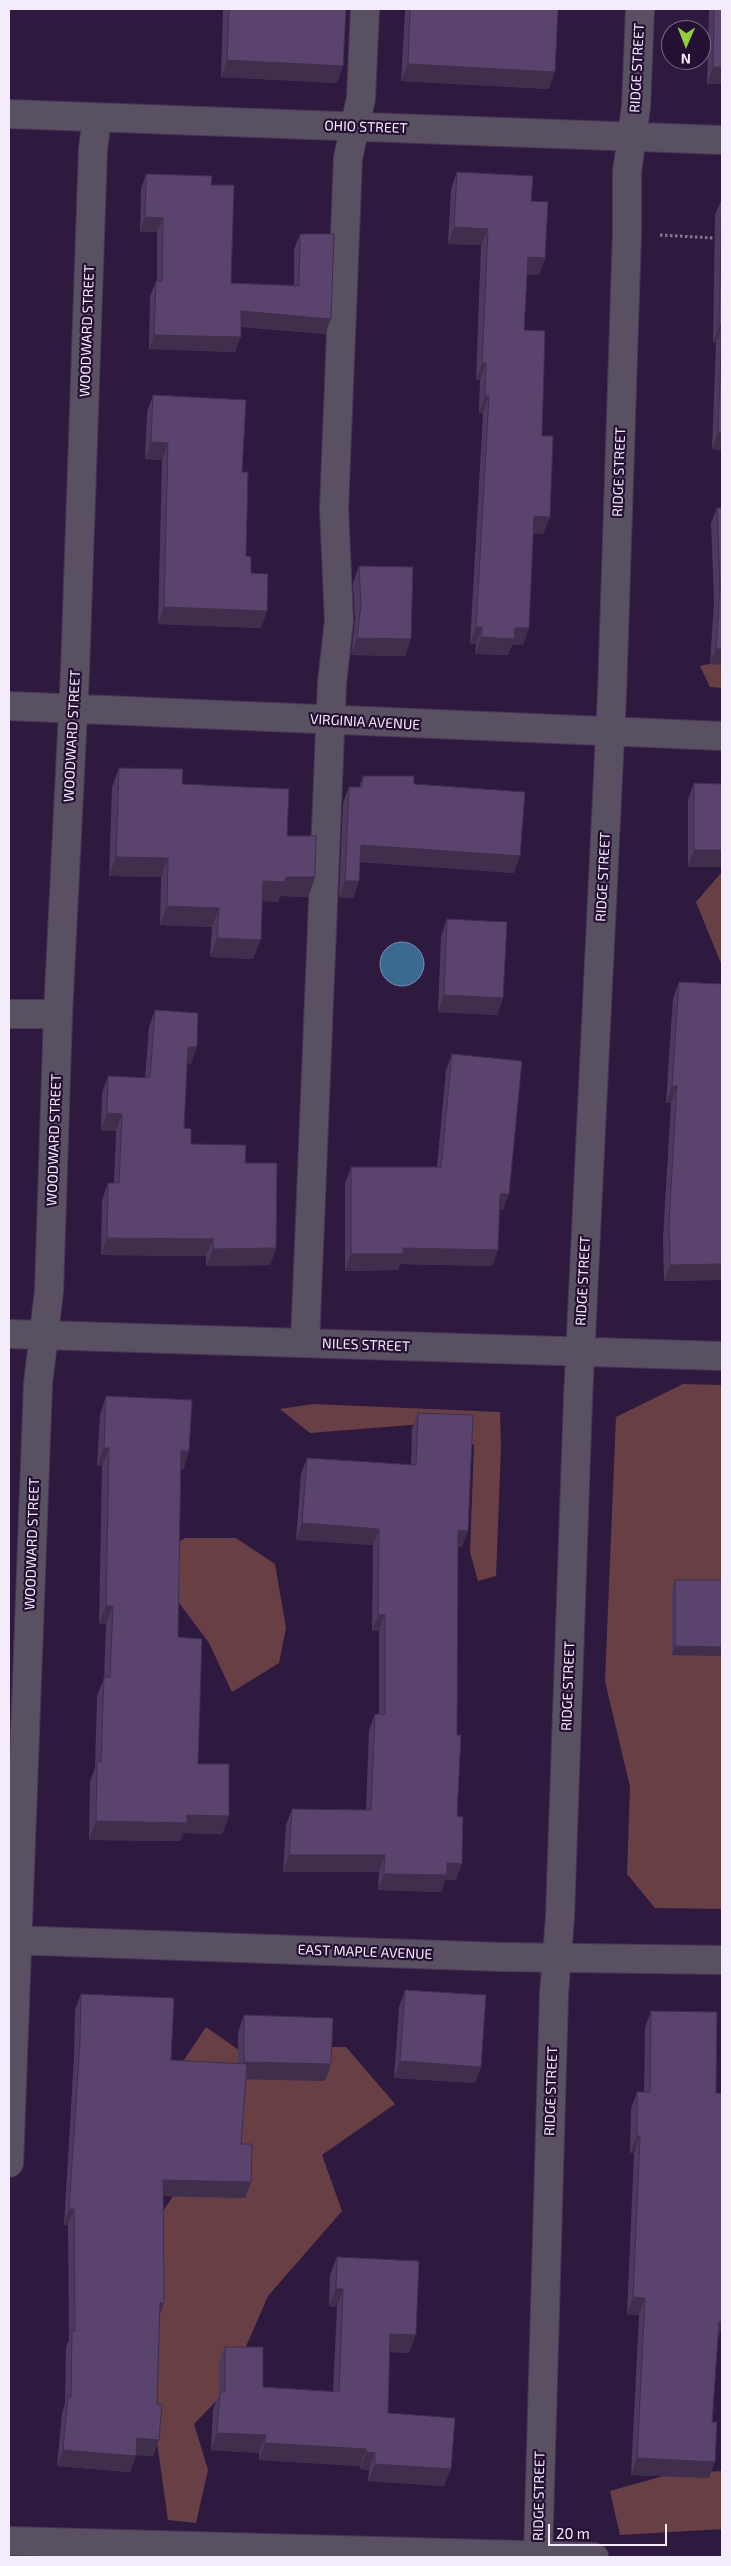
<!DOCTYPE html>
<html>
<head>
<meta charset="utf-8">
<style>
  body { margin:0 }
  #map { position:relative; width:731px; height:2566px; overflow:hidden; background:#2f1a3f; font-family:"Exo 2",sans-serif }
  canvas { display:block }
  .frame { position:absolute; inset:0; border:10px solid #f4ecfb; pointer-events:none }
  .north { position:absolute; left:661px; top:20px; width:50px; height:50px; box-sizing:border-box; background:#251034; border:1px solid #786884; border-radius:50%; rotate:181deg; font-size:14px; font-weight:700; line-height:20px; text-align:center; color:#f4ecfb }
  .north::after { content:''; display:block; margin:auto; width:18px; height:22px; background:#94cc3b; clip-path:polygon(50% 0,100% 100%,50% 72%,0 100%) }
  .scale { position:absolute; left:548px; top:2524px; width:119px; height:22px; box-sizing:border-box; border:2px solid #f4ecfb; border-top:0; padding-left:6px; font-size:15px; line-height:18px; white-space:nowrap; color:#f4ecfb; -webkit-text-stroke:4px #251034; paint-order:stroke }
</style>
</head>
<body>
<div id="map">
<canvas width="731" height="2566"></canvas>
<div class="frame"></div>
<div class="north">N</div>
<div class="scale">20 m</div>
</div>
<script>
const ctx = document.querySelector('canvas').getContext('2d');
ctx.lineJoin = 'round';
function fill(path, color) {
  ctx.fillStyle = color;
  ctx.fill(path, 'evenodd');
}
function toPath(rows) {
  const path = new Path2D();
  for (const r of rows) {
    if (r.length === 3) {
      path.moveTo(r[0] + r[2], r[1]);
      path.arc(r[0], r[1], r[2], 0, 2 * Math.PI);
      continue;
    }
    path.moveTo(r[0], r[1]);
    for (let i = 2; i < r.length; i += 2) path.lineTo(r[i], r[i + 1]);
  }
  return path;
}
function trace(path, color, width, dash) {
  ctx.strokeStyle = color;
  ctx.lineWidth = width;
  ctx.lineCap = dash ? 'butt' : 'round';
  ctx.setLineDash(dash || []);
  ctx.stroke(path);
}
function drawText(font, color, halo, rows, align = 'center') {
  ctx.font = font + ' "Exo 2",sans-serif';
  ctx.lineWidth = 4.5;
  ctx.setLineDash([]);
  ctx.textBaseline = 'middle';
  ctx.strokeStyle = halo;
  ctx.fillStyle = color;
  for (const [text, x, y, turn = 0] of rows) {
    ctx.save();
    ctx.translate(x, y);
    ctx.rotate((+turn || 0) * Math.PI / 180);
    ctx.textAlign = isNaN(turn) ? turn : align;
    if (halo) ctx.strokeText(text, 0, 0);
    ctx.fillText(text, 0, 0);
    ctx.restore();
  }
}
fill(toPath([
  [722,661,722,688,710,687,700,666],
  [720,874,722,875,722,966,696,902],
  [683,1384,722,1385,722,1909,655,1908,627,1874,630,1787,605,1681,616,1417],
  [313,1404,500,1412,501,1447,496,1576,478,1581,470,1552,474,1445,436,1423,310,1433,280,1409],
  [185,1538,236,1538,275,1564,286,1628,279,1663,232,1692,209,1643,147,1560],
  [206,2027,250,2058,304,2047,346,2047,395,2104,322,2155,342,2211,268,2296,227,2390,194,2424,208,2470,196,2523,168,2520,155,2428,153,2226,194,2165,180,2066],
  [722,2471,722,2529,620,2535,610,2491,670,2474]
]), '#693f46');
const water = toPath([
  [402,964,22]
]);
fill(water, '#3c6992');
trace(water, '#7390b2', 1);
const minor = toPath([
  [9,114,722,140],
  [9,706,722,736],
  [9,1014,58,1014],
  [9,1334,722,1356],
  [305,1343,332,683,339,621,334,509,348,158,361,98,365,9],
  [9,1940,501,1957,722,1960],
  [9,2163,38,1384,49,1291,58,1014,75,672,93,149,97,118],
  [9,2541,594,2557],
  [538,2555,554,1994,560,1917,578,1398,612,694,627,233,627,172,636,107,640,9]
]);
trace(minor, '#4b3759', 30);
trace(toPath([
  [660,235,714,238]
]), '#857691', 3, [2.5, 2.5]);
trace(minor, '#595062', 28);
fill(toPath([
  [223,9,346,9,343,66,337,83,221,77],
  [406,9,558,9,549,89,401,81,405,12],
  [709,9,722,9,722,84,707,84],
  [457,172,531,201,545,258,539,275,527,274,524,330,542,436,550,517,543,534,533,533,523,645,512,645,508,655,475,654,476,644,470,644,483,413,479,413,480,380,476,380,481,245,448,244,451,189],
  [146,174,211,185,231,283,294,285,294,249,300,234,325,334,241,327,235,352,149,349,150,296,156,281,157,281,157,232,140,232,141,189],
  [722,198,722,450,712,449,716,343,713,343,715,215],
  [153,395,242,472,246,556,251,573,267,611,261,628,158,624,162,460,145,459,147,412],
  [717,508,722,665,710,664,714,602,711,523],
  [359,566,411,639,405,656,351,655,355,620,353,583],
  [119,768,182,784,287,836,315,877,308,897,280,896,278,902,262,901,253,959,210,957,212,927,160,925,161,877,109,876,112,787],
  [363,776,414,784,514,873,360,862,359,881,353,898,339,897,343,803,349,787,359,787],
  [694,783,722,784,722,867,688,867,688,800],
  [447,919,497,1015,438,1012,441,936],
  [679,982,722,1280,664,1281,663,1238,671,1103,666,1103,673,998],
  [155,1010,191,1064,187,1064,184,1128,191,1144,245,1163,276,1248,270,1265,206,1266,206,1256,101,1255,102,1200,108,1183,114,1183,116,1131,101,1130,102,1093,108,1076,145,1078,149,1027],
  [452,1054,503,1210,499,1210,492,1266,400,1264,398,1270,345,1271,345,1184,351,1167,437,1167,446,1070],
  [106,1396,189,1451,183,1470,180,1469,178,1637,198,1764,229,1816,222,1834,183,1833,180,1841,89,1840,90,1781,95,1768,97,1696,104,1678,106,1624,99,1624,102,1466,97,1466,100,1415],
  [418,1413,462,1547,458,1547,456,1880,445,1880,441,1892,378,1890,379,1872,283,1872,286,1825,292,1809,366,1810,369,1730,375,1714,379,1714,379,1631,372,1631,373,1545,296,1540,301,1474,307,1458,411,1465,412,1429],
  [675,1580,722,1580,722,1656,672,1655,672,1589],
  [405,1990,481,2067,475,2083,394,2078,399,2007],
  [81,1994,171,2060,238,2064,238,2032,244,2015,325,2081,246,2079,241,2144,251,2182,245,2198,163,2196,164,2303,159,2316,157,2404,159,2440,153,2456,136,2455,130,2472,57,2466,62,2413,65,2403,66,2347,69,2340,68,2225,64,2225,74,2057,75,2010],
  [651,2011,716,2093,718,2339,709,2478,631,2475,639,2315,627,2314,634,2153,630,2153,631,2109,637,2092,644,2092,645,2028],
  [337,2257,409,2353,390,2352,388,2413,444,2486,368,2481,369,2470,360,2469,360,2466,259,2460,259,2453,211,2450,213,2409,219,2394,219,2364,225,2347,263,2387,333,2391,337,2307,329,2306,330,2275]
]), '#4d3a5e');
fill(toPath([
  [227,60,343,66,337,83,221,77],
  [408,64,555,72,549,89,401,81],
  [713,67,722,67,722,84,707,84],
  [145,217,163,218,157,232,140,232],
  [454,227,488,229,481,245,448,244],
  [528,257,545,258,539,275,522,274],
  [241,311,331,319,325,334,236,326],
  [719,326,722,326,716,343,713,343],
  [154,335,241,337,235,352,149,349],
  [482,363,486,363,480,380,476,380],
  [485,396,489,396,483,413,479,413],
  [718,432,722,433,722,450,712,449],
  [151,442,168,443,162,460,145,459],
  [534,516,550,517,543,534,527,533],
  [164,607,267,611,261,628,158,624],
  [476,627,482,627,476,644,470,644],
  [515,628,529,628,523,645,512,645,508,655,475,654,481,637],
  [357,638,411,639,405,656,351,655],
  [716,649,722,649,722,665,710,664],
  [361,845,520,856,514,873,355,861],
  [694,850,722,850,722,867,688,867],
  [116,857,168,858,161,877,109,876],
  [286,877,315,877,308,897,280,896,278,902,256,900,263,881],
  [345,881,359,881,353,898,339,897],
  [167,906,219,908,212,927,160,925],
  [217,938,261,940,253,959,210,957],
  [444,995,503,998,497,1015,438,1012],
  [188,1047,197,1047,191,1064,182,1064],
  [672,1086,677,1086,671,1103,666,1103],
  [107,1113,122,1114,116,1131,101,1130],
  [500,1194,509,1194,503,1210,494,1210],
  [107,1238,213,1239,206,1256,101,1255],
  [276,1248,270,1265,206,1266,213,1249],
  [403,1248,498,1250,492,1266,400,1264,398,1270,345,1271,351,1254],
  [722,1264,722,1280,664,1281,670,1265],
  [104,1448,109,1448,102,1466,97,1466],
  [181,1451,189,1451,183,1470,174,1469],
  [302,1523,379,1529,373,1545,296,1540],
  [458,1530,468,1531,462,1547,452,1547],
  [106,1606,113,1606,106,1624,99,1624],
  [378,1615,385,1615,379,1631,372,1631],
  [675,1646,722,1647,722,1656,672,1655],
  [187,1815,229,1816,222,1834,183,1833,180,1841,89,1840,96,1821],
  [289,1855,385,1855,379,1872,283,1872],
  [447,1863,462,1864,456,1880,445,1880,441,1892,378,1890,384,1874],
  [400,2061,481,2067,475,2083,394,2078],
  [244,2062,331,2064,325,2081,237,2079],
  [637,2136,640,2136,634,2153,630,2153],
  [163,2180,251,2182,245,2198,157,2196],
  [69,2209,74,2209,68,2225,64,2225],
  [336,2289,343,2289,337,2307,329,2306],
  [633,2297,645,2298,639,2315,627,2314],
  [160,2303,164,2303,158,2319],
  [719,2322,722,2322,722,2327,718,2339],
  [390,2334,416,2335,409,2353,384,2352],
  [217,2433,266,2435,259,2453,211,2450],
  [137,2438,159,2440,153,2456,131,2455],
  [265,2443,366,2449,360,2466,259,2460],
  [63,2450,136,2456,130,2472,57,2466],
  [366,2452,375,2453,369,2470,360,2469],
  [637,2458,715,2462,709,2478,631,2475],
  [375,2464,451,2469,444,2486,368,2481]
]), '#3f2f4c');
const building = toPath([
  [229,9,346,9,343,66,227,60,229,9],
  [410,9,558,9,555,72,408,64,410,9],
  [714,9,722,9,722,67,713,67,714,9],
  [457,172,533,176,531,201,548,202,545,258,528,257,524,330,545,331,542,436,553,436,550,517,534,516,529,628,515,628,514,639,481,637,482,627,476,627,489,396,485,396,486,363,482,363,488,229,454,227,457,172],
  [146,174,212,176,211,185,234,185,231,283,299,286,300,234,334,234,331,319,241,311,241,337,154,335,156,281,162,281,163,218,145,217,146,174],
  [722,198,722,433,718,432,722,326,719,326,722,198],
  [153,395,246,400,242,472,248,472,246,556,251,557,251,573,268,574,267,611,164,607,168,443,151,442,153,395],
  [717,508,722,508,722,649,716,649,720,586,717,508],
  [359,566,413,567,411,639,357,638,361,604,359,566],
  [119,768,183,769,182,784,289,789,287,836,316,836,315,877,286,877,285,882,263,881,261,940,217,938,219,908,167,906,168,858,116,857,119,768],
  [363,776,414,776,414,784,525,792,520,856,361,845,359,881,345,881,349,787,362,787,363,776],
  [694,783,722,784,722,850,694,850,694,783],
  [447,919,507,922,503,998,444,995,447,919],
  [679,982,722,984,722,1264,670,1265,669,1222,677,1086,672,1086,679,982],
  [155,1010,198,1013,197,1047,188,1047,184,1128,191,1129,191,1144,246,1145,245,1163,277,1163,276,1248,213,1249,213,1239,107,1238,108,1183,119,1183,122,1114,107,1113,108,1076,150,1078,155,1010],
  [452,1054,522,1061,509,1194,500,1194,498,1250,403,1248,403,1254,351,1254,351,1167,441,1167,452,1054],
  [106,1396,192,1400,189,1451,181,1451,178,1637,202,1639,198,1764,229,1764,229,1816,187,1815,187,1823,96,1821,97,1762,101,1762,104,1677,110,1677,113,1606,106,1606,109,1448,104,1448,106,1396],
  [418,1413,473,1415,468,1531,458,1530,457,1735,461,1735,457,1816,463,1817,462,1864,447,1863,447,1875,384,1874,385,1855,289,1855,292,1809,371,1810,375,1714,385,1714,385,1615,378,1615,379,1529,302,1523,307,1458,416,1465,418,1413],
  [675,1580,722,1580,722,1647,675,1646,675,1580],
  [405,1990,486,1995,481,2067,400,2061,405,1990],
  [81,1994,174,1998,171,2060,247,2064,241,2144,252,2144,251,2182,163,2180,164,2303,160,2303,157,2404,162,2404,159,2440,137,2438,136,2456,63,2450,68,2397,71,2397,72,2331,75,2331,74,2209,69,2209,80,2041,81,1994],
  [651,2011,717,2012,716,2093,722,2093,722,2322,719,2322,712,2422,717,2422,715,2462,637,2458,645,2298,633,2297,640,2136,637,2136,637,2092,650,2092,651,2011],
  [244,2015,333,2018,331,2064,244,2062,244,2015],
  [337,2257,419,2261,416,2335,390,2334,388,2413,455,2418,451,2469,375,2464,375,2453,366,2452,366,2449,265,2443,266,2435,217,2433,220,2392,225,2392,225,2347,263,2347,263,2387,339,2392,343,2289,336,2289,337,2257]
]);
fill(building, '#5a436d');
trace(building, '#3f2f4c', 1);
drawText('14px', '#f4ecfb', '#251034', [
  ["RIDGE STREET",637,68,-87],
  ["OHIO STREET",366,127,2],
  ["WOODWARD STREET",87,331,-88],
  ["RIDGE STREET",619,472,-88],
  ["VIRGINIA AVENUE",365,722,3],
  ["WOODWARD STREET",72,736,-87],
  ["RIDGE STREET",603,877,-87],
  ["WOODWARD STREET",54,1140,-88],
  ["RIDGE STREET",583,1281,-87],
  ["NILES STREET",366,1345,2],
  ["WOODWARD STREET",32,1544,-88],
  ["RIDGE STREET",568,1686,-88],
  ["EAST MAPLE AVENUE",365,1952,2],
  ["RIDGE STREET",551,2091,-88],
  ["RIDGE STREET",539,2496,-89]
]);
</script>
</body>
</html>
